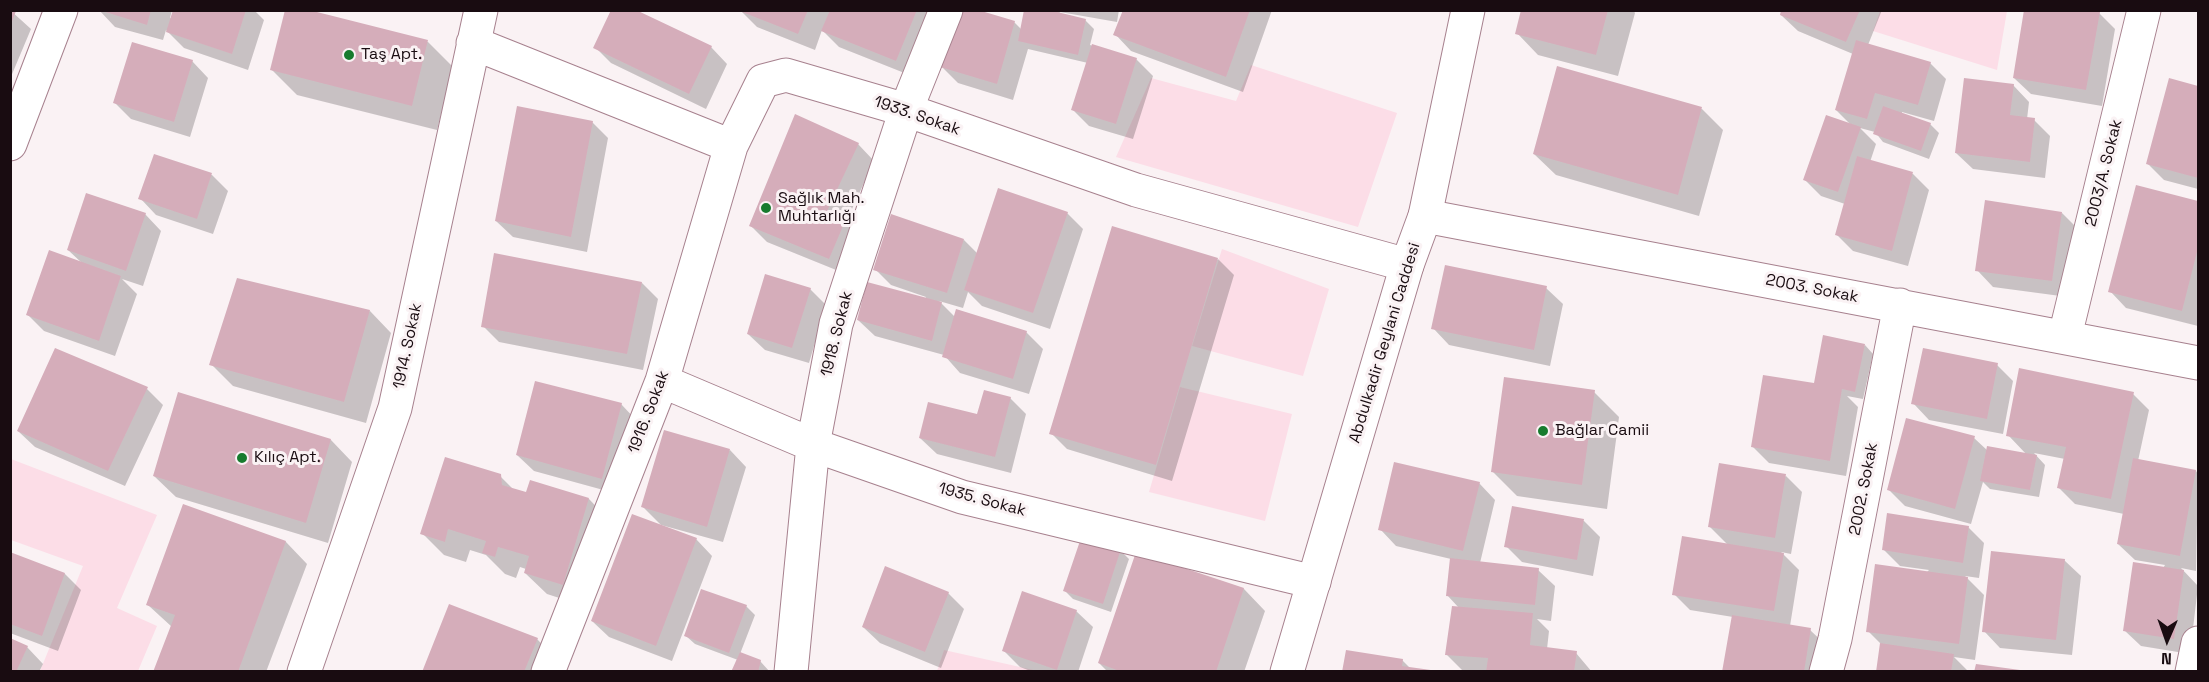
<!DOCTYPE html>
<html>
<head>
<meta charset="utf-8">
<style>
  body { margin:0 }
  #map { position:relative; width:2209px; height:682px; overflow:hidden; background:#faf2f4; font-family:"Space Grotesk",sans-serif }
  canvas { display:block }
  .frame { position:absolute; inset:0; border:12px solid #190c11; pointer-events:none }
  .north { position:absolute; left:2137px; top:610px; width:60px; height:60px; -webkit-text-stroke:4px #faf2f4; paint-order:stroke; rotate:182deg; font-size:16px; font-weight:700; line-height:24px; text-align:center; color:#190c11 }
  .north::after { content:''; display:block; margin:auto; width:21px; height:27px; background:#190c11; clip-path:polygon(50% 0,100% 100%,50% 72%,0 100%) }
</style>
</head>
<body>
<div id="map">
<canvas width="2209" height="682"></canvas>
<div class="frame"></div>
<div class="north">N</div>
</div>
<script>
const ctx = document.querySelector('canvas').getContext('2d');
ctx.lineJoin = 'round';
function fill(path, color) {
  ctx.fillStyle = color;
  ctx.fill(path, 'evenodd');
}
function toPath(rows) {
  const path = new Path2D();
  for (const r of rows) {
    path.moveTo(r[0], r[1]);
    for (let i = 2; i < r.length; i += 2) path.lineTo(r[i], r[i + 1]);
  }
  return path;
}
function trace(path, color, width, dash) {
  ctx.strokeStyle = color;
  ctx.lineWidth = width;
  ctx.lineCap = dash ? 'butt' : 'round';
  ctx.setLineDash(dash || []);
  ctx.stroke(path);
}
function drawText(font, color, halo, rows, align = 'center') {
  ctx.font = font + ' "Space Grotesk",sans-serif';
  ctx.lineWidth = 6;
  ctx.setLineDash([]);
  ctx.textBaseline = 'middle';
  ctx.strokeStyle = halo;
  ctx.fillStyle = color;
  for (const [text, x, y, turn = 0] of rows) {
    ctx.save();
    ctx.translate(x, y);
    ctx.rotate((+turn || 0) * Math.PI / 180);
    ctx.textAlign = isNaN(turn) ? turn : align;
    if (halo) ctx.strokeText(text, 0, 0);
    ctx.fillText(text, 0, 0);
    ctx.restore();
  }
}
fill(toPath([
  [1880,11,2007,11,1997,70,1873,31],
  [1251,65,1397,113,1358,227,1116,157,1151,78,1236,101],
  [1222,249,1329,289,1303,376,1192,346],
  [1180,387,1292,414,1265,521,1149,492],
  [11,459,157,515,117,608,157,626,138,671,40,671,83,566,11,540],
  [944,650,1038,671,937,671]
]), '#fcdde7');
fill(toPath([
  [10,10,31,29,10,79],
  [99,10,172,10,170,18,172,19,175,10,254,10,264,20,248,70,184,48,166,30,163,40,115,27],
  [303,10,428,42,453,67,437,130,297,95,272,70],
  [939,10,912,76,839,47,822,30,815,50,757,27,741,11],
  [1053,10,1119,10,1117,22,1060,12,1059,14,1085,20,1094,29,1090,45,1136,59,1153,76,1133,139,1089,126,1073,110,1088,63,1028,49,1013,100,958,83,942,67,1014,22,1022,30,1056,14],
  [1125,10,1272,10,1243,92,1131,51,1115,34],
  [1523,10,1633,10,1635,13,1618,76,1538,55,1517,33],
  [1783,10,1882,10,1868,45,1930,63,1946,79,1934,121,1902,112,1902,114,1930,124,1939,133,1929,159,1883,142,1875,132,1860,128,1876,144,1870,162,1913,174,1929,190,1908,266,1853,251,1836,234,1845,204,1821,196,1805,180,1852,126,1836,110,1853,54,1798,31,1781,15],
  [2026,10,2099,13,2115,29,2102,106,2031,94,2014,78],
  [595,47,711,47,727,64,706,109,611,63],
  [192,61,208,78,190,137,131,119,115,103],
  [1558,68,1702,109,1723,130,1699,216,1556,175,1534,154],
  [2170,80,2198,88,2198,189,2164,180,2148,164],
  [2013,85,2029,102,2027,119,2034,120,2050,136,2045,178,1973,169,1956,153],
  [592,122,608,138,587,252,513,237,496,221],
  [858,144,874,161,846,222,861,236,846,274,767,242,750,225],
  [155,155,212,175,228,191,213,234,156,215,140,198],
  [2137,187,2198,203,2198,326,2126,308,2110,291],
  [1067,213,1083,229,1050,329,982,306,968,292,963,308,939,301,955,317,1026,332,1043,349,1029,394,960,373,944,355,875,336,858,320,925,299,926,297,891,285,875,269,964,240,978,254],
  [2062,213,2078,229,2068,297,1993,287,1977,270],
  [145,214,161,231,143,286,122,279,137,294,115,356,44,331,28,315,83,264,68,250],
  [1218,259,1234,275,1172,481,1067,449,1051,433],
  [642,283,658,299,643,370,499,342,483,326],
  [1546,288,1563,304,1550,366,1449,345,1433,328],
  [810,289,826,305,809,363,765,350,748,334],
  [370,311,391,333,366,423,233,386,211,364],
  [1865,345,1873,354,1863,399,1847,396,1858,407,1846,476,1769,463,1753,447],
  [1997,365,2013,381,2003,434,1929,420,1913,403],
  [147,389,163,405,125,486,35,447,18,431],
  [1594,392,1619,417,1607,509,1517,496,1492,471],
  [2133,394,2149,410,2138,461,2196,471,2198,474,2196,571,2181,568,2198,586,2190,654,2141,646,2124,630,2165,565,2135,560,2118,544,2124,514,2075,504,2059,488,2065,459,2034,453,2045,465,2039,497,1990,489,1983,482,1971,524,1905,506,1889,490,1974,438,1988,451,2027,455,2008,435],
  [1010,398,1026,414,1011,473,937,454,920,438,978,416],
  [621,404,637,421,618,494,534,471,517,455],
  [331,440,352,462,328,543,176,497,154,476],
  [730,450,746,467,723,542,661,525,643,507],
  [500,476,514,490,527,494,589,499,610,521,584,606,547,594,525,573,526,569,520,567,516,578,505,574,486,555,470,550,466,562,444,555,422,533],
  [1786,476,1802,492,1791,554,1781,552,1799,570,1790,626,1810,630,1827,646,1823,672,1724,672,1733,617,1690,610,1674,594,1728,545,1710,527],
  [1479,483,1495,500,1480,563,1538,570,1555,586,1551,621,1537,619,1549,631,1547,649,1576,653,1592,672,1463,671,1447,655,1459,608,1447,595,1451,559,1396,546,1380,529],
  [184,506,286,542,307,564,266,672,155,672,172,627,148,605],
  [1513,508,1584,521,1600,537,1593,576,1522,562,1506,546],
  [1968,527,1984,543,1979,578,1965,576,1984,595,1975,660,1954,657,1969,672,1877,672,1882,645,1868,631,1929,570,1900,566,1883,549],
  [696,539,712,556,672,661,609,637,592,621],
  [1120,550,1129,559,1111,612,1073,599,1065,591],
  [1137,554,1244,589,1265,611,1244,672,1108,672,1099,663],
  [10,557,65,574,81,590,58,651,10,633],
  [2064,560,2081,576,2072,655,2000,648,1984,631],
  [948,593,964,609,941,668,880,643,863,627],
  [746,606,755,615,740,654,760,661,770,672,733,672,738,660,695,644,686,636],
  [1076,611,1093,627,1078,672,1033,672,1020,667,1004,651],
  [537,639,558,661,554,672,424,672],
  [27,647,43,664,39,672,10,672],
  [1402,660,1410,668,1444,672,1344,672]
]), '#0003');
fill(toPath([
  [10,10,16,11,11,24,10,24],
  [99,10,151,10,147,25],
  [173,10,246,10,232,54,166,32],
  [285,10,309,10,428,40,412,106,270,70],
  [611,10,636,10,712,46,689,94,593,48],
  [737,10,808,10,798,34],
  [830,10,917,10,896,61,821,31],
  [957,10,978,10,1015,21,997,84,940,67],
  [1024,10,1049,10,1086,19,1078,55,1018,41],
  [1123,10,1250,10,1226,77,1113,35],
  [1521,10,1608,10,1596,55,1515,34],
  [1781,10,1860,10,1846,42,1780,15],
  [2024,10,2100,12,2086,90,2013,78],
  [1856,40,1931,62,1918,105,1875,93,1867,119,1835,110],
  [132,42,193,60,174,122,113,103],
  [1092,44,1137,58,1116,124,1071,110],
  [1557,66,1702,107,1678,195,1533,154],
  [1964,78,2014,84,2010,115,2035,118,2030,162,1955,153],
  [2169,78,2198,86,2198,178,2146,164],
  [517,106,593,121,571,237,495,221],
  [1883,106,1931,123,1921,151,1873,134],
  [795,114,859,143,827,211,846,219,829,259,749,226],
  [1826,115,1861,127,1838,192,1803,180],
  [154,154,212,173,197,219,138,199],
  [1857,156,1913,172,1892,251,1835,235],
  [2136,185,2198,201,2198,248,2182,311,2108,292],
  [998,188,1068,212,1033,313,964,290],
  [86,193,146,213,126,271,67,250],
  [1985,200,2062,212,2052,281,1975,271],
  [891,214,964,239,947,293,873,270],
  [1112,226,1218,258,1156,465,1049,434],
  [49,250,121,276,99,341,26,315],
  [494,253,642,282,627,354,481,327],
  [1445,265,1547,286,1534,350,1431,329],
  [765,274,811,288,792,348,747,334],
  [237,278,370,310,344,402,209,365],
  [867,282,942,302,932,341,857,320],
  [956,309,1027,331,1013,379,942,357],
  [1823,335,1865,344,1855,392,1842,389,1830,461,1751,447,1763,375,1814,383],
  [55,348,148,387,108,471,17,431],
  [1923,348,1998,363,1987,419,1911,404],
  [2019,368,2134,392,2111,499,2057,488,2066,447,2006,436],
  [1504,377,1595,390,1582,485,1491,472],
  [535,381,622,403,602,479,516,455],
  [984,390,1011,397,995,457,919,438,928,402,977,414],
  [178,392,331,439,306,523,153,476],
  [1906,418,1975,436,1955,509,1887,490],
  [664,430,730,449,707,527,641,507],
  [1987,446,2037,455,2030,490,1980,481],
  [445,457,501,474,502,485,526,492,530,480,589,498,563,585,524,573,529,556,498,547,495,557,482,553,486,541,448,529,445,542,420,534],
  [2133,458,2196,470,2180,556,2117,544],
  [1394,462,1480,482,1463,551,1378,530],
  [1719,463,1786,474,1775,538,1708,527],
  [183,504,286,541,238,672,153,672,175,615,146,605],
  [1512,506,1584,519,1577,560,1504,547],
  [1887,513,1969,526,1963,563,1882,550],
  [632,514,697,538,656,646,591,621],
  [1082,535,1121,549,1103,604,1063,591],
  [1682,536,1784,553,1774,611,1672,595],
  [1991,551,2065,559,2056,640,1982,632],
  [10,552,65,573,42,636,10,624],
  [1136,552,1244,588,1216,672,1122,672,1098,663],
  [1450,558,1539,568,1535,605,1446,596],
  [2133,562,2184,570,2174,639,2123,631],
  [1875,564,1968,577,1959,644,1866,632],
  [885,566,949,592,925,652,862,627],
  [701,589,747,605,729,653,684,636],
  [1022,591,1077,610,1057,670,1002,651],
  [449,604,538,638,524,672,422,672],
  [1452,606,1533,613,1530,645,1577,651,1574,672,1486,672,1488,658,1445,655],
  [1732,615,1811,628,1804,672,1722,672],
  [10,638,28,646,16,672,10,672],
  [1880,643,1954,654,1951,672,1876,672],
  [1346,650,1403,659,1402,666,1445,672,1342,672],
  [740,652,761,660,758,672,731,672],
  [1976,664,2020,670,2020,672,1974,672]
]), '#d5adba');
const street = toPath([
  [473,43,731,146,763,81,786,75,906,110,1136,190,1407,265],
  [1425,216,2198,363],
  [2065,336,2144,10],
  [662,381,813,445,962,497,1314,582],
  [304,672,395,408,481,10],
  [548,672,662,381,731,146],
  [791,672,813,445,836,324,906,110,946,10],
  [1826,672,1835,639,1900,305],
  [2192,672,2198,643]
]);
const secondary = toPath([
  [10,144,61,10],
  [1287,672,1407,265,1425,216,1468,10]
]);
trace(street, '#a7818e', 35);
trace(secondary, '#a7818e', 35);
trace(street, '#fff', 33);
trace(secondary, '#fff', 33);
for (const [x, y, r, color] of [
  [349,55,6,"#177b2e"],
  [766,208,6,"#177b2e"],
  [1543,431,6,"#177b2e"],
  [242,458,6,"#177b2e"]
]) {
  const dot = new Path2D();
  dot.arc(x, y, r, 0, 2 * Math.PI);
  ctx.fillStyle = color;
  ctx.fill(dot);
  trace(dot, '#faf2f4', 2);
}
drawText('16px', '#190c11', '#faf2f4', [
  ["Taş Apt.",361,55],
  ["Sağlık Mah.",778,199],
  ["Muhtarlığı",778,217],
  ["Bağlar Camii",1555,431],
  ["Kılıç Apt.",254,458]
], 'left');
drawText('16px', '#190c11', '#faf2f4', [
  ["1933. Sokak",917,116,19],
  ["2003/A. Sokak",2104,173,-76],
  ["2003. Sokak",1812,289,11],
  ["1918. Sokak",837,334,-76],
  ["Abdulkadir Geylani Caddesi",1385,343,-73],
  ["1914. Sokak",408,346,-78],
  ["1916. Sokak",649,412,-69],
  ["2002. Sokak",1864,489,-79],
  ["1935. Sokak",982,500,15]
]);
</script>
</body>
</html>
